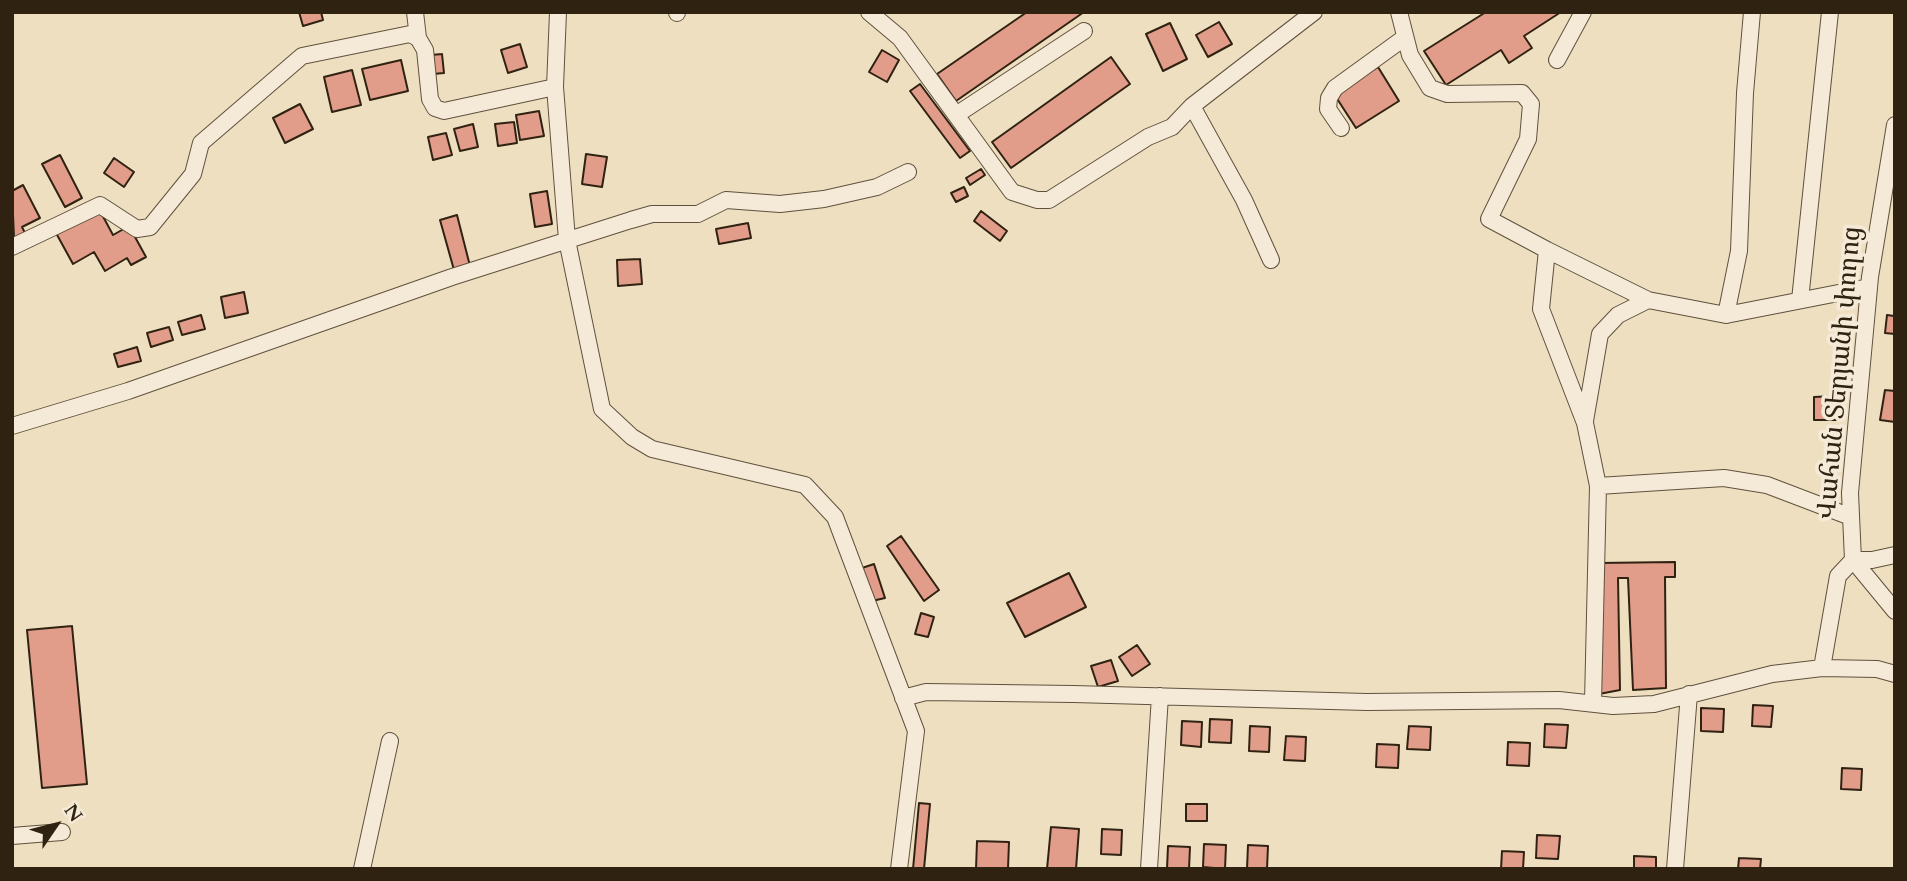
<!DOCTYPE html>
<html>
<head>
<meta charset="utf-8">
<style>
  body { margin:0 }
  #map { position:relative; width:1907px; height:881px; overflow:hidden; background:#efdfc1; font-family:Cardo,serif }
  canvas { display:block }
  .frame { position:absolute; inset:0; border:14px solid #2f2211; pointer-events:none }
  .north { position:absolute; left:21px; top:790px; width:70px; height:70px; -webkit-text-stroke:5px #f5ead7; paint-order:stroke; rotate:55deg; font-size:19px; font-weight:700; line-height:28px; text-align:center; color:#2f2211 }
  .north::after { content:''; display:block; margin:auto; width:24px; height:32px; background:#2f2211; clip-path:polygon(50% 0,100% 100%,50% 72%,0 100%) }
</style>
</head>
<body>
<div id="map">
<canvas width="1907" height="881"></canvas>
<div class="frame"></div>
<div class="north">N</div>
</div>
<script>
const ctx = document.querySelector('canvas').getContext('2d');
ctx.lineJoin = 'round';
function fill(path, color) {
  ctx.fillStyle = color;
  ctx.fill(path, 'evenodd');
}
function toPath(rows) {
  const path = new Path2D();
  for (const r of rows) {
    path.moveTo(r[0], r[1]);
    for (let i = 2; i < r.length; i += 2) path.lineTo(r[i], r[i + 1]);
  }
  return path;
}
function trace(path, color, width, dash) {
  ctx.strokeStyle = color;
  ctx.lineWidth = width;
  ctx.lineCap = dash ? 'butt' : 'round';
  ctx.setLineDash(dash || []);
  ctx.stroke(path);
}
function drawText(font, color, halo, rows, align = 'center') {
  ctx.font = font + ' Cardo,"Noto Serif Armenian",serif';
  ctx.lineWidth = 7;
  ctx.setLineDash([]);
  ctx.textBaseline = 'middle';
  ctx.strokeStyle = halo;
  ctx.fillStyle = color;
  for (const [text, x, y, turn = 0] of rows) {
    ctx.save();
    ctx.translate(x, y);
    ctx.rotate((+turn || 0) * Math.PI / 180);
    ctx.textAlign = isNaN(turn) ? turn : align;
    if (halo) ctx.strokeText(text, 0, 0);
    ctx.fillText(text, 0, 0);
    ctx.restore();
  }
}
const building = toPath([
  [299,12,321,12,323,20,303,26,299,12],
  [1027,12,1084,12,956,101,937,74,1027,12],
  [1486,12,1561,12,1524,36,1532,48,1509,63,1501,50,1446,85,1424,51,1486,12],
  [1219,22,1232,44,1208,57,1196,35,1219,22],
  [1170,23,1187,59,1163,71,1146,34,1170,23],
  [520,44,527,67,508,73,501,50,520,44],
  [882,50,899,60,887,82,869,72,882,50],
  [442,54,444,73,433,74,431,55,442,54],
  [1111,57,1130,84,1011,168,992,142,1111,57],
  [401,60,408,91,370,100,362,69,401,60],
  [1378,67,1399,101,1356,128,1334,94,1378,67],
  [352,70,361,105,332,112,324,77,352,70],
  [920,84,970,151,960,158,910,91,920,84],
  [300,104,313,129,285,143,273,118,300,104],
  [539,111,544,136,520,140,516,115,539,111],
  [514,122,517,143,498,146,495,124,514,122],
  [473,124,478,147,460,151,454,129,473,124],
  [446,133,452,155,433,160,428,137,446,133],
  [586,154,607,157,602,187,582,184,586,154],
  [60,155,82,198,65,207,42,164,60,155],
  [114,158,134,172,124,187,104,173,114,158],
  [981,169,985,175,970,185,966,178,981,169],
  [23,185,40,218,22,227,25,233,14,238,12,191,23,185],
  [964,187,968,196,956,202,951,193,964,187],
  [547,191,552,224,535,227,530,194,547,191],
  [99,209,113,235,129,226,146,257,131,265,127,258,105,271,94,252,73,264,56,233,99,209],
  [981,211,1007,231,1000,241,974,221,981,211],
  [457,215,470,266,454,270,440,220,457,215],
  [748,223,751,238,719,244,716,229,748,223],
  [640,259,642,284,618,286,617,260,640,259],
  [244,292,248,313,225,318,221,297,244,292],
  [1895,309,1895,334,1885,333,1887,315,1894,316,1895,309],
  [201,315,205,329,182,335,178,322,201,315],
  [169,327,173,340,151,347,147,333,169,327],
  [137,347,141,361,118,367,114,354,137,347],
  [1885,390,1895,391,1895,422,1880,420,1885,390],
  [1836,396,1837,420,1814,420,1814,397,1836,396],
  [901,536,939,590,924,601,887,546,901,536],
  [1675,562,1675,577,1665,577,1666,688,1633,690,1628,578,1618,578,1620,690,1599,694,1598,563,1675,562],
  [874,564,885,598,872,601,862,568,874,564],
  [1069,573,1086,607,1025,637,1007,603,1069,573],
  [921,613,934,617,928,637,915,634,921,613],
  [72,626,87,784,42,788,27,630,72,626],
  [1137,645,1150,664,1132,676,1119,657,1137,645],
  [1111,660,1118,681,1098,687,1091,666,1111,660],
  [1753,705,1773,706,1771,727,1752,726,1753,705],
  [1701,708,1724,709,1723,732,1701,731,1701,708],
  [1210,719,1232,720,1231,743,1209,742,1210,719],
  [1182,721,1202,722,1201,747,1181,745,1182,721],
  [1545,724,1568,725,1566,748,1544,747,1545,724],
  [1250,726,1270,727,1269,752,1249,751,1250,726],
  [1409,726,1431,727,1430,750,1407,749,1409,726],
  [1286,736,1306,737,1305,761,1284,760,1286,736],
  [1508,742,1530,743,1529,766,1507,765,1508,742],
  [1377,744,1399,745,1398,768,1376,767,1377,744],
  [1842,768,1862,769,1861,790,1841,789,1842,768],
  [919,803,930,804,924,869,913,869,919,803],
  [1186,804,1207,804,1207,821,1186,821,1186,804],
  [1051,827,1079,829,1076,869,1047,869,1051,827],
  [1102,829,1122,830,1121,855,1101,854,1102,829],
  [1537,835,1560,836,1558,859,1536,858,1537,835],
  [977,841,1009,842,1008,869,976,869,977,841],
  [1204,844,1226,845,1225,869,1203,867,1204,844],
  [1248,845,1268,846,1267,869,1247,869,1248,845],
  [1168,846,1190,847,1189,869,1167,869,1168,846],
  [1502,851,1524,852,1523,869,1501,869,1502,851],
  [1634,856,1656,857,1656,869,1634,869,1634,856],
  [1739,858,1761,859,1760,869,1738,869,1739,858]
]);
fill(building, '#e19c8a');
trace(building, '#2f2211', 2);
const minor = toPath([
  [415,12,418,38],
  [558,12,555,87,567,240,602,409,632,437,652,449,805,485,835,517,916,731,899,869],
  [677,12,677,13],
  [869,12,900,38,1012,192,1037,200,1049,200,1148,137,1172,127,1192,106,1314,12],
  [1399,12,1410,55,1430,88,1447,94,1522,93,1531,104,1528,139,1489,219,1547,250,1541,309,1585,423,1598,486,1593,702],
  [1557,60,1583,12],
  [1192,106,1244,200,1271,260],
  [956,115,1084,31],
  [1895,125,1870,277,1850,493,1853,560,1895,611],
  [1341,128,1328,109,1329,98,1335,88,1404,38],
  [12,247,100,205,137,229,150,227,193,174,201,143,302,56,410,34,418,38,425,50,430,99,435,108,444,111,555,87],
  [1547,250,1648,300,1726,315,1869,287],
  [1800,300,1830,12],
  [1726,315,1739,251,1745,93,1752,12],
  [1585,421,1600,334,1618,315,1648,300],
  [12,426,128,391,452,277,631,220,652,214,698,214,726,200,780,204,824,199,877,187,908,172],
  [1598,486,1724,478,1767,485,1851,517],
  [1822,668,1838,576,1853,560,1872,560,1895,555],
  [903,698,926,692,1073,694,1367,702,1559,700,1613,706,1654,704,1772,674,1822,668,1877,669,1895,674],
  [12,836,62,832],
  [362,869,390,741],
  [1149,869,1160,696],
  [1675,869,1689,694]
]);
trace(minor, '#5f513d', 18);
trace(minor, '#f5ead7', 16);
drawText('26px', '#2f2211', '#f5ead7', [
  ["Վահան Տերյանի փողոց",1841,373,-85]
]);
</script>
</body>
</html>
